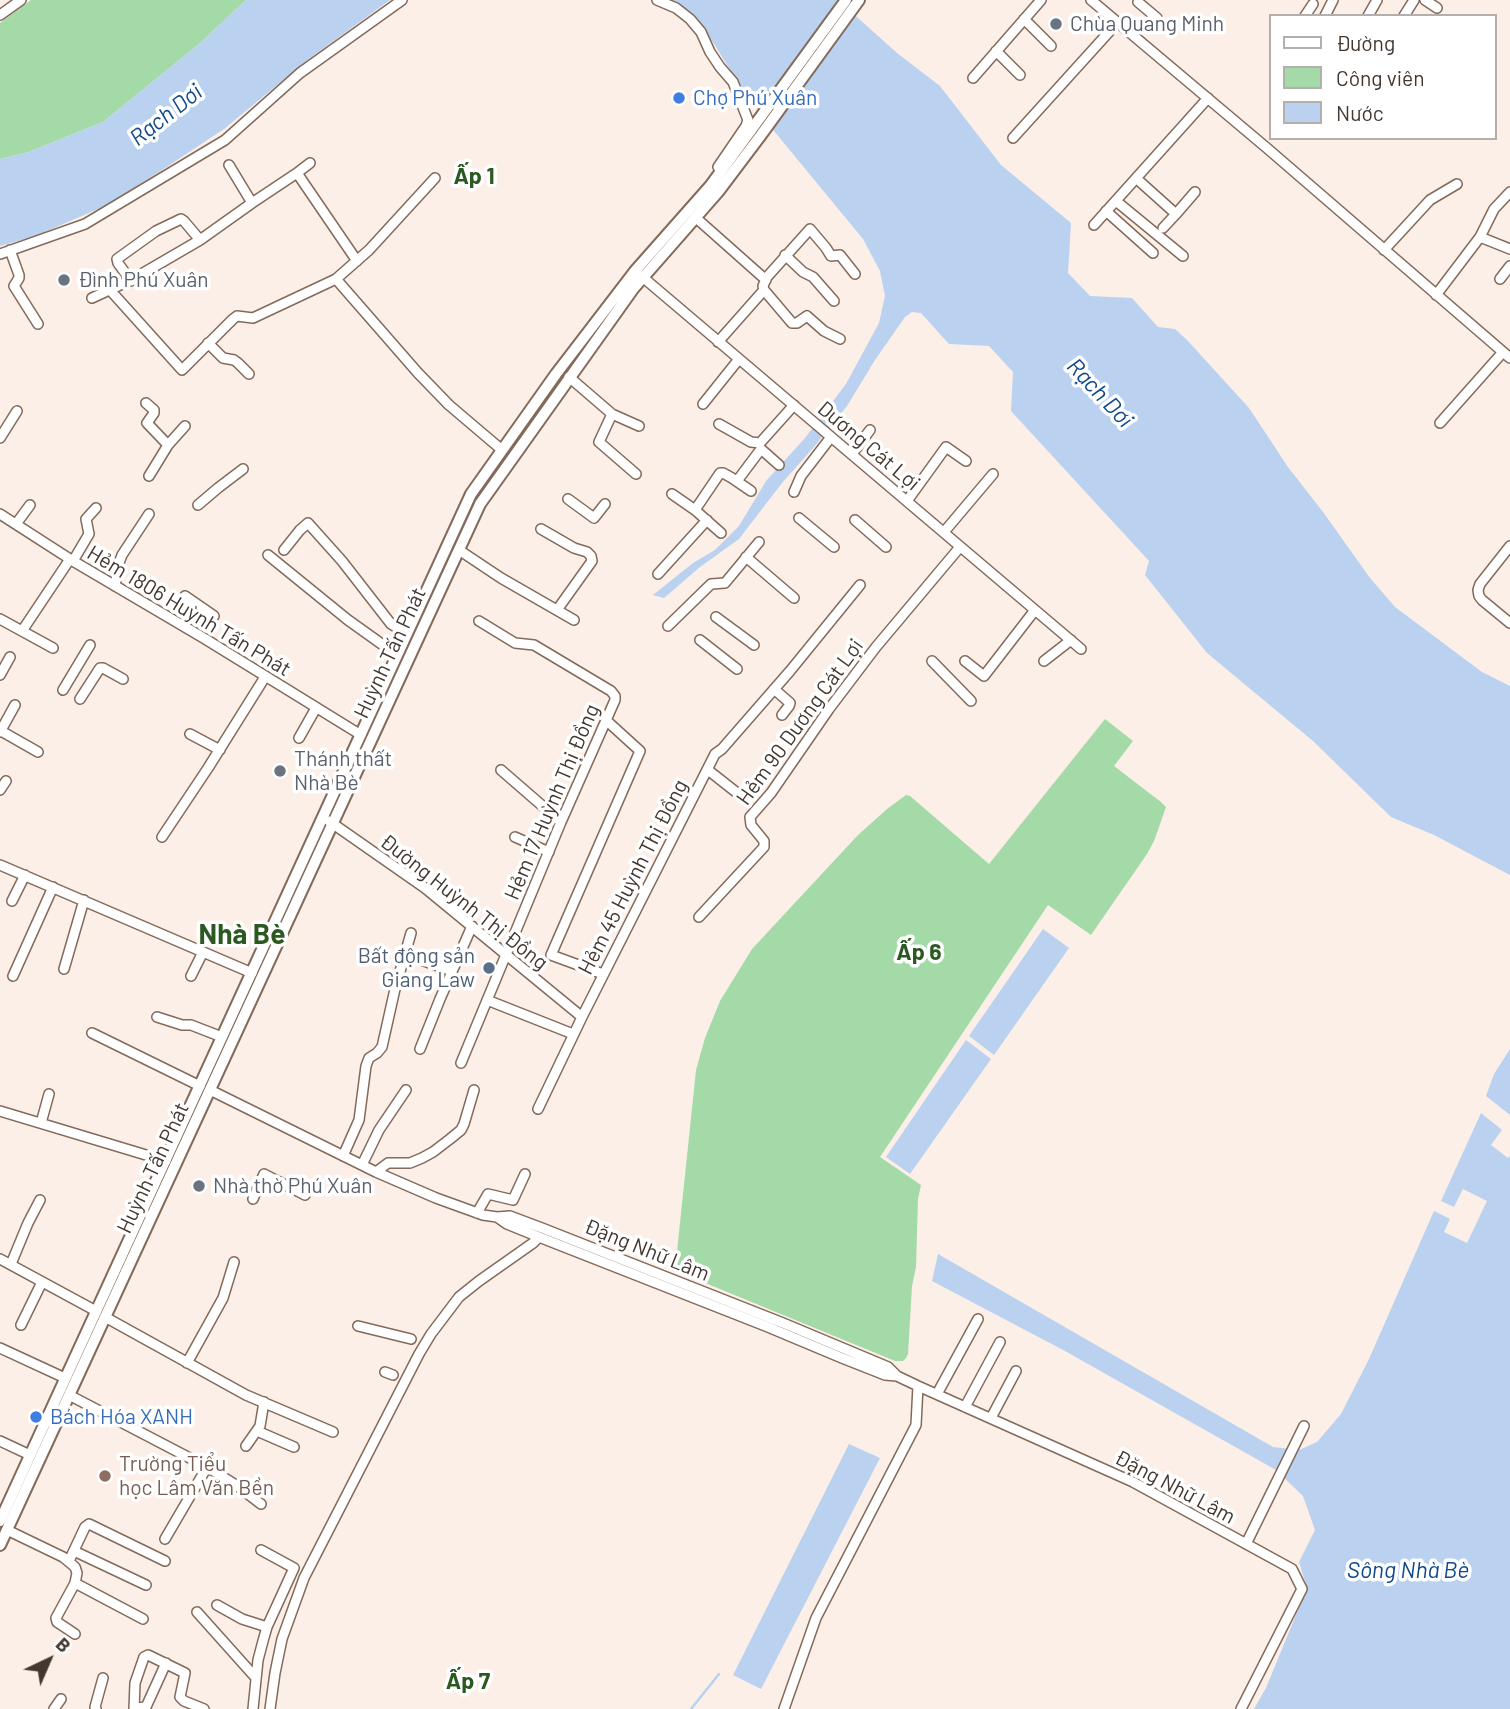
<!DOCTYPE html>
<html>
<head>
<meta charset="utf-8">
<style>
  body { margin:0 }
  #map { position:relative; width:1510px; height:1709px; overflow:hidden; background:#fbefe8; font-family:Barlow,sans-serif }
  canvas { display:block }
  .legend { position:absolute; left:1269px; top:14px; width:228px; height:126px; box-sizing:border-box; background:#fff; border:2px solid #b4afac; margin:0; padding:9px 12px; list-style:none; font-size:21px; color:#433730 }
  .legend li { display:flex; align-items:center; gap:14px; height:35px }
  .legend b { width:35px; border:2px solid #b4afac }
  .north { position:absolute; left:14px; top:1625px; width:70px; height:70px; -webkit-text-stroke:5px #fff; paint-order:stroke; rotate:44deg; font-size:19px; font-weight:700; line-height:28px; text-align:center; color:#433730 }
  .north::after { content:''; display:block; margin:auto; width:24px; height:32px; background:#433730; clip-path:polygon(50% 0,100% 100%,50% 72%,0 100%) }
</style>
</head>
<body>
<div id="map">
<canvas width="1510" height="1709"></canvas>
<ul class="legend">
<li><b style="height:9px;background:#fff"></b>Đường</li>
<li><b style="height:19px;background:#a4daa8"></b>Công viên</li>
<li><b style="height:19px;background:#bad1f0"></b>Nước</li>
</ul>
<div class="north">B</div>
</div>
<script>
const ctx = document.querySelector('canvas').getContext('2d');
ctx.lineJoin = 'round';
function fill(path, color) {
  ctx.fillStyle = color;
  ctx.fill(path, 'evenodd');
}
function toPath(rows) {
  const path = new Path2D();
  for (const r of rows) {
    path.moveTo(r[0], r[1]);
    for (let i = 2; i < r.length; i += 2) path.lineTo(r[i], r[i + 1]);
  }
  return path;
}
function trace(path, color, width, dash) {
  ctx.strokeStyle = color;
  ctx.lineWidth = width;
  ctx.lineCap = dash ? 'butt' : 'round';
  ctx.setLineDash(dash || []);
  ctx.stroke(path);
}
function drawText(font, color, halo, rows, align = 'center') {
  ctx.font = font + ' Barlow,sans-serif';
  ctx.lineWidth = 7;
  ctx.setLineDash([]);
  ctx.textBaseline = 'middle';
  ctx.strokeStyle = halo;
  ctx.fillStyle = color;
  for (const [text, x, y, turn = 0] of rows) {
    ctx.save();
    ctx.translate(x, y);
    ctx.rotate((+turn || 0) * Math.PI / 180);
    ctx.textAlign = isNaN(turn) ? turn : align;
    if (halo) ctx.strokeText(text, 0, 0);
    ctx.fillText(text, 0, 0);
    ctx.restore();
  }
}
fill(toPath([
  [31,0,246,0,199,44,103,122,29,152,0,159,0,23],
  [1105,719,1133,741,1114,766,1161,802,1166,807,1165,810,1154,841,1147,854,1091,935,1048,905,880,1157,921,1185,918,1199,916,1267,912,1286,908,1354,906,1358,903,1361,895,1361,681,1273,676,1261,696,1070,705,1038,720,1001,752,949,858,835,887,809,906,795,910,796,989,864]
]), '#a4daa8');
fill(toPath([
  [246,0,390,0,306,61,224,129,162,170,105,206,33,237,0,246,0,159,29,152,103,122,199,44],
  [667,0,838,0,897,53,940,86,1001,165,1071,223,1068,273,1090,296,1132,298,1158,327,1175,329,1187,340,1249,408,1288,467,1323,512,1370,578,1395,607,1482,672,1510,686,1510,875,1434,835,1391,817,1313,741,1207,653,1145,575,1149,561,1011,411,1013,372,989,346,949,344,921,313,912,312,905,317,875,360,847,406,813,448,782,483,739,539,700,567,664,598,653,595,693,563,715,550,739,526,766,481,805,438,846,384,879,323,885,296,880,271,863,239,774,131,736,79,714,44,695,19],
  [1043,929,1069,948,994,1055,969,1036],
  [966,1040,991,1059,910,1174,886,1157],
  [1510,1049,1510,1115,1486,1096,1494,1074],
  [1481,1113,1502,1130,1491,1145,1508,1158,1510,1156,1510,1709,1254,1709,1266,1688,1307,1588,1299,1562,1315,1530,1303,1496,1276,1470,1065,1351,932,1281,938,1254,1273,1447,1299,1450,1317,1442,1341,1414,1369,1359,1434,1211,1450,1219,1444,1232,1467,1243,1487,1201,1463,1189,1454,1207,1441,1201],
  [849,1444,880,1458,761,1689,733,1675]
]), '#bad1f0');
trace(toPath([
  [691,1709,719,1674]
]), '#bad1f0', 2.5);
const minor = toPath([
  [657,0,676,8,690,19,701,32,710,52,720,67,733,82,748,120,746,126,718,167],
  [1091,0,1268,149,1510,358],
  [1425,0,1437,8],
  [1138,2,1157,18],
  [0,15,21,0],
  [1305,16,1313,4],
  [1325,16,1333,0],
  [1368,16,1377,0],
  [1404,16,1414,0],
  [1024,19,1051,46],
  [996,51,1020,75],
  [973,78,1041,0],
  [1013,138,1118,22],
  [229,165,252,203],
  [297,173,310,163],
  [1137,179,1176,214,1163,228],
  [1116,201,1183,256],
  [1106,211,1153,253],
  [1176,214,1195,192],
  [695,217,766,280],
  [1094,225,1208,98],
  [1480,237,1494,209,1510,192],
  [10,250,19,275,19,278,14,286,38,324],
  [1384,250,1430,200,1457,184],
  [0,254,85,224,225,140,300,73,402,0],
  [785,255,803,272,813,277,834,301],
  [639,274,1081,649],
  [336,279,418,373,449,405,502,450],
  [1500,279,1510,266],
  [131,281,118,263,117,259,156,231,181,219,184,221,200,240],
  [110,290,182,370,233,319,237,316,253,318,336,279,369,250,435,178],
  [764,290,792,323,797,323,807,316,824,331,840,339],
  [1436,295,1480,237,1510,249],
  [92,298,133,279,200,240,252,203,297,173,357,261],
  [718,342,764,290,763,286,767,277,810,229,826,248,831,256,840,255,855,274],
  [208,343,223,358,234,360,238,363,249,374],
  [569,377,612,414,599,442,636,474],
  [146,403,154,410,154,413,147,423,168,445,185,426],
  [703,404,739,359],
  [612,414,639,426],
  [1440,423,1503,352],
  [719,424,751,442,760,443,794,405],
  [0,438,17,411],
  [852,454,870,430],
  [149,476,168,445],
  [737,481,761,449,779,465],
  [794,492,801,476,831,437],
  [672,494,695,510,721,533],
  [568,499,594,518,605,504],
  [907,501,946,447,966,461],
  [198,505,218,488,243,469],
  [695,510,720,473,723,473,732,478,751,491],
  [0,514,73,561,202,637,361,735],
  [799,518,834,547],
  [855,520,886,547],
  [16,524,30,505],
  [541,529,574,548,587,552,591,556,592,561,557,610],
  [944,532,993,474],
  [1510,546,1480,584,1478,590,1479,596,1482,600,1510,623],
  [284,550,300,530,308,523,342,561,391,624,407,634],
  [459,550,501,578,574,620],
  [268,555,348,620,397,655],
  [746,557,794,598],
  [73,561,89,534,86,519,96,508],
  [658,574,707,520],
  [115,586,119,563,122,555,149,514],
  [185,596,214,616],
  [716,617,754,645],
  [0,619,53,648],
  [668,626,711,584,725,583,759,542],
  [22,631,70,559],
  [700,640,737,669],
  [932,661,971,701],
  [965,661,984,676,1035,610],
  [1044,661,1071,640],
  [0,675,10,657],
  [774,689,790,703,789,706,782,715],
  [63,690,90,645],
  [80,699,100,668,103,668,123,679],
  [1,731,38,752],
  [0,732,15,705],
  [190,734,220,750],
  [299,738,316,708],
  [501,770,561,822],
  [708,770,741,796],
  [0,790,6,781],
  [329,821,425,888,582,1017],
  [162,837,208,768,265,677],
  [515,837,549,852],
  [0,865,252,973],
  [12,901,25,875],
  [699,917,764,847,764,841,751,825,750,817,771,793,829,709,876,647,960,547],
  [405,954,452,971],
  [64,969,84,900],
  [603,974,551,955,640,751,607,721],
  [13,976,53,887],
  [191,976,203,952],
  [487,1000,573,1034],
  [157,1017,182,1025,191,1025,222,1037],
  [92,1033,200,1086],
  [420,1049,440,999,472,926],
  [461,1063,561,822,615,700,615,696,611,691,534,645,515,643,479,621],
  [210,1090,376,1172,436,1198,483,1215,497,1217,510,1216,542,1228,783,1323,888,1367,897,1376,918,1386,1133,1482,1292,1569,1302,1589,1241,1709],
  [538,1109,582,1017,715,754,722,749,790,671,860,585],
  [0,1111,166,1161],
  [41,1123,49,1094],
  [343,1156,359,1120,366,1066,369,1058,377,1053,382,1047,395,989,411,933],
  [362,1165,379,1130,406,1090],
  [376,1172,388,1163,410,1163,422,1158,433,1152,450,1139,461,1130,464,1124,474,1090],
  [253,1199,264,1174,305,1195],
  [477,1213,488,1194,513,1200,525,1174],
  [497,1217,507,1224,539,1237,768,1327,842,1358,885,1375,897,1376],
  [0,1259,96,1311],
  [11,1264,28,1223,40,1200],
  [105,1317,246,1395,333,1432],
  [21,1325,42,1282],
  [358,1326,411,1339],
  [0,1348,65,1378],
  [187,1363,223,1298,234,1262],
  [385,1372,393,1375],
  [937,1394,978,1319],
  [69,1395,207,1467,165,1539],
  [965,1407,1000,1342],
  [991,1418,1016,1371],
  [257,1431,294,1447],
  [0,1441,30,1455],
  [246,1446,260,1426,264,1402],
  [207,1467,236,1485,261,1504],
  [7,1530,63,1557,75,1567,77,1573,75,1583,56,1618,57,1622,75,1634],
  [1246,1544,1304,1426],
  [74,1551,146,1585],
  [69,1561,85,1527,89,1524,165,1561],
  [75,1583,143,1619],
  [217,1605,242,1619,267,1627],
  [197,1612,256,1678],
  [135,1708,146,1707,166,1663],
  [54,1709,61,1699],
  [96,1709,95,1707,103,1678],
  [134,1709,135,1683,144,1657,148,1655,185,1673,180,1697,184,1701,204,1709],
  [253,1709,258,1660,263,1641,267,1627,294,1568,261,1550],
  [270,1709,275,1673,282,1639,304,1578,419,1354,431,1334,459,1297,479,1281,533,1243,539,1237],
  [784,1709,816,1618,916,1425,918,1386]
]);
const major = toPath([
  [0,1521,471,494,556,374,635,271,711,185,846,0],
  [0,1545,480,504,633,289,718,192,761,135,859,0]
]);
trace(minor, '#846a5a', 12);
trace(major, '#846a5a', 14);
trace(minor, '#fff', 9);
trace(major, '#fff', 10);
for (const [x, y, r, color] of [
  [1056,24,7,"#6b7280"],
  [679,98,7,"#3f7fe0"],
  [64,280,7,"#6b7280"],
  [280,771,7,"#6b7280"],
  [489,968,7,"#5c6f8a"],
  [199,1186,7,"#6b7280"],
  [36,1417,7,"#3f7fe0"],
  [105,1476,7,"#8d6e63"]
]) {
  const dot = new Path2D();
  dot.arc(x, y, r, 0, 2 * Math.PI);
  ctx.fillStyle = color;
  ctx.fill(dot);
  trace(dot, '#fff', 2.5);
}
drawText('21px', '#5b616d', '#fff', [
  ["Chùa Quang Minh",1070,24],
  ["Đình Phú Xuân",78,280],
  ["Thánh thất",294,759],
  ["Nhà Bè",294,783],
  ["Nhà thờ Phú Xuân",213,1186]
], 'left');
drawText('21px', '#366cbe', '#fff', [
  ["Chợ Phú Xuân",693,98],
  ["Bách Hóa XANH",50,1417]
], 'left');
drawText('21px', '#433730', '#fff', [
  ["Dương Cát Lợi",869,446,40],
  ["Hẻm 1806 Huỳnh Tấn Phát",189,611,31],
  ["Huỳnh Tấn Phát",390,653,-65],
  ["Hẻm 90 Dương Cát Lợi",800,722,-54],
  ["Hẻm 17 Huỳnh Thị Đồng",552,802,-67],
  ["Hẻm 45 Huỳnh Thị Đồng",633,877,-63],
  ["Đường Huỳnh Thị Đồng",464,902,38],
  ["Huỳnh Tấn Phát",153,1168,-65],
  ["Đặng Nhữ Lâm",647,1250,22],
  ["Đặng Nhữ Lâm",1175,1487,28]
]);
drawText('21px', '#4e5e75', '#fff', [
  ["Bất động sản",475,956],
  ["Giang Law",475,980]
], 'right');
drawText('21px', '#785e54', '#fff', [
  ["Trường Tiểu",119,1464],
  ["học Lâm Văn Bền",119,1488]
], 'left');
drawText('italic 23px', '#11498c', '#fff', [
  ["Rạch Dơi",166,115,-38],
  ["Rạch Dơi",1100,393,47],
  ["Sông Nhà Bè",1408,1570]
]);
drawText('bold 23px', '#2b5921', '#fff', [
  ["Ấp 1",474,176],
  ["Ấp 6",919,952],
  ["Ấp 7",468,1681]
]);
drawText('bold 28px', '#2b5921', '#fff', [
  ["Nhà Bè",242,935]
]);
</script>
</body>
</html>
